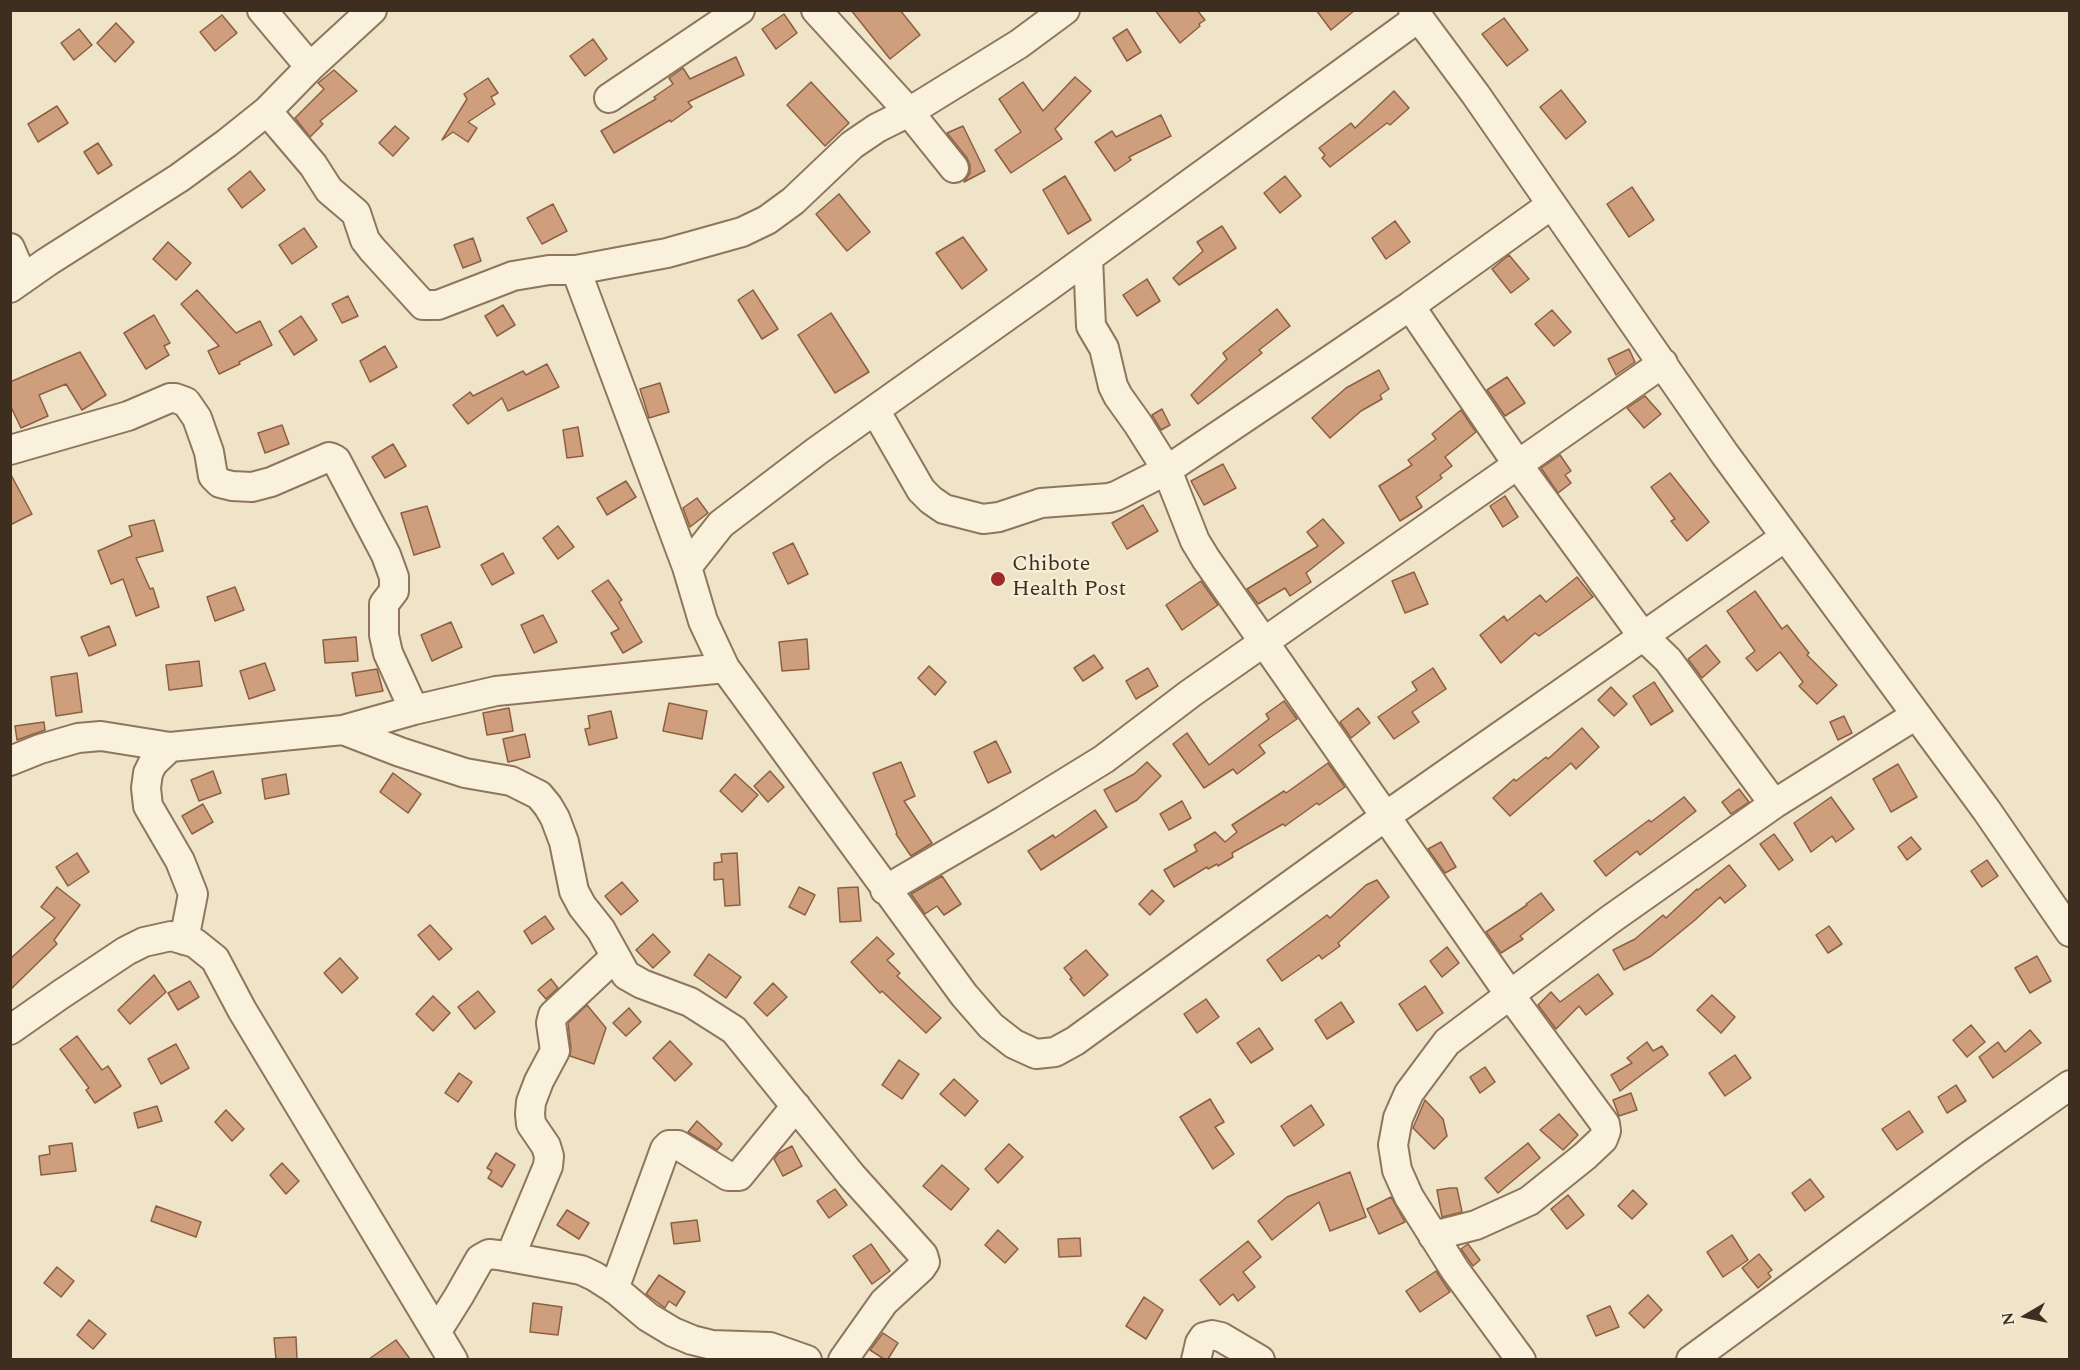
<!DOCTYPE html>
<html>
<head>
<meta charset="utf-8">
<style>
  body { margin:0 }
  #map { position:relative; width:2080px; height:1370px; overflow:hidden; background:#f0e4c8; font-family:Spectral,serif }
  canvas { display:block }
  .frame { position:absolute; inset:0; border:12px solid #3d2e20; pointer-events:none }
  .north { position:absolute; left:1996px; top:1286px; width:60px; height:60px; -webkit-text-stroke:4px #f7eed8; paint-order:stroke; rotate:261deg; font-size:16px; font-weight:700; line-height:24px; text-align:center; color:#3d2e20 }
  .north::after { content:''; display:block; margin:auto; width:21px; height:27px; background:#3d2e20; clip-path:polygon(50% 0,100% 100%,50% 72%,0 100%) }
</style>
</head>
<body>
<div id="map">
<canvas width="2080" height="1370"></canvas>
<div class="frame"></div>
<div class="north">N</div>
</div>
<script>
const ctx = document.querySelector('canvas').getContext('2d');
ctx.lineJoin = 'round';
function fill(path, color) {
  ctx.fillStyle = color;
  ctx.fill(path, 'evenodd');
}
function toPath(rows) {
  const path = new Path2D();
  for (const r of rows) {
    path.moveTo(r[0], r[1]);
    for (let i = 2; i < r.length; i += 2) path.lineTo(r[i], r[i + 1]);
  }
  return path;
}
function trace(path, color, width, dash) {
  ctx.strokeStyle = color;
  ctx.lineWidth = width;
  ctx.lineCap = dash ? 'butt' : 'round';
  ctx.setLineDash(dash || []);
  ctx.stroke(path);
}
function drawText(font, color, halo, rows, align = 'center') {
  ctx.font = font + ' Spectral,serif';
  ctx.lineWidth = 4.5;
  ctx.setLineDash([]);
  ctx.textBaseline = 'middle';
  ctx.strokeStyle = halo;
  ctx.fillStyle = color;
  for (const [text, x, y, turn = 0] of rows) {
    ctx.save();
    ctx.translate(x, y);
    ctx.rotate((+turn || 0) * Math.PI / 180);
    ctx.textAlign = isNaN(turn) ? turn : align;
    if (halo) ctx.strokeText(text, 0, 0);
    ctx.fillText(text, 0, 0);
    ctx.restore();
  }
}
const building = toPath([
  [851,10,900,10,920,35,890,59,851,10],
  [1155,10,1197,10,1205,20,1199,24,1200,26,1180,43,1155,10],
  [1316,10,1355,10,1331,30,1316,10],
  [784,14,797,33,776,49,762,29,784,14],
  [222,15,237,33,215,51,200,32,222,15],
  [1504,18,1528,50,1507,66,1482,34,1504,18],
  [116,23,134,42,115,62,97,43,116,23],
  [79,29,92,45,74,60,61,43,79,29],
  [1127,29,1141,52,1127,61,1113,38,1127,29],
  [593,39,607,59,585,76,570,56,593,39],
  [736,57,744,75,688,102,692,107,671,122,670,120,614,153,601,131,656,99,654,97,673,84,669,78,683,68,690,79,736,57],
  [334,70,357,91,320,121,323,124,310,137,295,118,324,89,318,83,334,70],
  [1075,77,1091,91,1055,129,1062,139,1011,173,995,150,1021,132,999,99,1023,82,1043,111,1075,77],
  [488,78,498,93,491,97,495,104,468,122,477,128,468,142,453,132,442,140,467,99,464,94,488,78],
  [811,82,849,123,825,146,787,105,811,82],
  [1561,90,1586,122,1566,139,1540,107,1561,90],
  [1394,91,1409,108,1390,125,1387,123,1330,167,1322,158,1325,155,1319,148,1351,123,1355,128,1394,91],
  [57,106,68,123,38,142,28,124,57,106],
  [1161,115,1171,136,1129,157,1131,160,1115,171,1095,142,1112,131,1116,137,1161,115],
  [395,126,409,138,393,156,379,143,395,126],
  [963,126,985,171,964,182,970,173,970,165,967,158,947,133,963,126],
  [98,143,112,165,98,174,84,152,98,143],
  [250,171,265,190,242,208,228,189,250,171],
  [1065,176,1091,220,1068,234,1043,190,1065,176],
  [1285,176,1301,196,1280,213,1264,193,1285,176],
  [1632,187,1654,220,1629,237,1607,204,1632,187],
  [839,194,870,232,847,251,816,214,839,194],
  [553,204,567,231,542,244,527,218,553,204],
  [1395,221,1410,242,1386,259,1372,238,1395,221],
  [1222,226,1236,248,1179,285,1173,278,1203,251,1197,242,1222,226],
  [304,228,317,247,292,264,279,245,304,228],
  [963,237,987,270,962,289,936,253,963,237],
  [473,238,481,261,463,268,454,245,473,238],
  [168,242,191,263,176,280,153,259,168,242],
  [1509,255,1529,279,1511,293,1492,269,1509,255],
  [1147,279,1160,301,1137,316,1123,295,1147,279],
  [197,290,236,333,260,321,272,345,239,362,240,364,219,374,208,351,219,346,181,304,197,290],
  [753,290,778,329,762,339,738,300,753,290],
  [348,296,358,316,342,323,332,304,348,296],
  [503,305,515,325,497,336,485,316,503,305],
  [1277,309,1290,326,1259,350,1262,353,1198,404,1191,395,1227,359,1223,353,1277,309],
  [1552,310,1571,332,1554,346,1535,324,1552,310],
  [831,313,869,372,835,393,798,335,831,313],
  [154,315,170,343,164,346,169,355,146,369,124,333,154,315],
  [301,316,317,340,294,355,279,331,301,316],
  [385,346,397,367,370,382,360,361,385,346],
  [1629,349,1635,362,1616,375,1608,359,1629,349],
  [80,352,106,395,82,410,66,384,39,395,48,416,21,428,10,405,10,382,80,352],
  [547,364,559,387,508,411,502,398,468,424,453,405,470,392,473,396,523,371,526,375,547,364],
  [1379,370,1389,389,1380,395,1382,399,1361,411,1330,438,1312,418,1346,388,1379,370],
  [1507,377,1525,403,1505,416,1487,390,1507,377],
  [660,383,669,412,649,418,640,389,660,383],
  [1645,396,1661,414,1644,428,1627,408,1645,396],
  [1162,409,1170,425,1161,430,1152,415,1162,409],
  [1461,410,1476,432,1445,457,1452,466,1440,475,1442,478,1416,497,1422,507,1400,521,1379,486,1412,465,1408,460,1436,439,1432,434,1461,410],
  [282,425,289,444,265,453,258,433,282,425],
  [578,427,583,456,567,458,563,430,578,427],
  [393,444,406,466,385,478,372,457,393,444],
  [1560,455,1571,471,1565,475,1571,483,1558,493,1541,468,1560,455],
  [1223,464,1236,488,1204,505,1191,481,1223,464],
  [10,473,32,514,10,525,10,473],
  [1670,473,1709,522,1687,541,1671,521,1675,519,1651,487,1670,473],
  [626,481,636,497,607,515,597,498,626,481],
  [1505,496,1518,517,1503,527,1490,506,1505,496],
  [697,498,708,513,690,527,683,508,697,498],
  [1143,505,1158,531,1127,549,1112,523,1143,505],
  [427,506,440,547,414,555,401,513,427,506],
  [1323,519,1344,543,1306,573,1311,582,1290,596,1285,588,1258,604,1247,589,1318,546,1307,532,1323,519],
  [154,520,163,551,136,558,150,589,153,588,159,607,136,616,123,579,111,584,98,551,132,536,129,526,154,520],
  [558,526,574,547,558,559,543,538,558,526],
  [793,543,808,574,788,584,773,553,793,543],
  [503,553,514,573,492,585,481,565,503,553],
  [1414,572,1428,604,1405,613,1392,581,1414,572],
  [1577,577,1593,597,1539,636,1535,633,1501,663,1480,635,1504,616,1507,621,1540,595,1546,602,1577,577],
  [608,580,622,600,619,602,642,642,623,653,611,633,619,629,592,591,608,580],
  [1201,581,1218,605,1182,630,1166,605,1201,581],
  [235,587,244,610,215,621,207,597,235,587],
  [1755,591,1782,629,1787,625,1809,653,1807,655,1837,685,1817,704,1799,686,1803,682,1780,652,1757,671,1746,658,1755,651,1727,611,1755,591],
  [543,615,557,642,534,653,521,625,543,615],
  [451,622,462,647,432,661,421,635,451,622],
  [109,626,116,645,89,656,81,637,109,626],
  [356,637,358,661,325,663,323,640,356,637],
  [807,639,809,669,782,671,779,642,807,639],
  [1706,645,1720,662,1702,678,1688,659,1706,645],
  [1094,655,1103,668,1083,681,1074,668,1094,655],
  [199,661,202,686,169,690,166,665,199,661],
  [265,663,275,690,249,699,240,671,265,663],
  [929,666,946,682,935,695,918,678,929,666],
  [1148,668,1158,686,1136,699,1126,681,1148,668],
  [1433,668,1446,689,1412,712,1419,722,1394,739,1378,717,1417,690,1412,682,1433,668],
  [377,669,383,691,356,696,352,673,377,669],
  [77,673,82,712,56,716,51,677,77,673],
  [1654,682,1673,711,1651,725,1633,696,1654,682],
  [1611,687,1627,704,1614,716,1598,700,1611,687],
  [1284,701,1297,719,1259,745,1265,753,1237,774,1233,769,1204,788,1173,744,1187,733,1209,765,1269,719,1266,714,1284,701],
  [669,703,707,711,702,739,663,731,669,703],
  [509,708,513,731,487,735,483,713,509,708],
  [1358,708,1370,723,1351,738,1340,722,1358,708],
  [611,711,617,738,589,745,585,729,590,728,588,716,611,711],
  [1844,716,1852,733,1838,740,1830,722,1844,716],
  [44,722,45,730,17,740,15,726,44,722],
  [1582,728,1599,747,1576,769,1571,763,1510,816,1493,798,1514,779,1516,781,1546,757,1548,759,1582,728],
  [525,734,530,757,508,762,503,739,525,734],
  [996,741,1011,772,988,783,974,752,996,741],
  [901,762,915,796,904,801,932,843,911,856,896,834,897,833,873,773,901,762],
  [1147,762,1161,776,1137,800,1116,812,1104,790,1134,774,1147,762],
  [1328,763,1345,787,1319,805,1317,803,1285,826,1283,824,1232,853,1233,857,1218,866,1217,864,1208,869,1207,867,1174,887,1164,870,1197,851,1194,845,1215,832,1225,842,1237,832,1232,825,1284,791,1286,793,1328,763],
  [1898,764,1917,797,1891,812,1873,779,1898,764],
  [213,771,221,793,199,801,191,780,213,771],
  [770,771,784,787,768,802,754,786,770,771],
  [393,773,421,794,408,813,380,792,393,773],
  [286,774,289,794,265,799,262,779,286,774],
  [735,774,758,795,742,812,720,791,735,774],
  [1739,789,1749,802,1731,814,1722,802,1739,789],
  [1684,797,1696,811,1640,855,1637,851,1606,876,1594,861,1649,820,1651,822,1684,797],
  [1831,797,1854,829,1836,842,1832,836,1811,852,1794,823,1831,797],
  [1182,801,1191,818,1169,830,1160,814,1182,801],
  [203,804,213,822,192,834,182,816,203,804],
  [1095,810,1107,827,1041,870,1028,851,1053,835,1055,838,1095,810],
  [1774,834,1793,860,1779,870,1760,844,1774,834],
  [1911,837,1921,849,1907,860,1898,847,1911,837],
  [1441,842,1456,867,1445,873,1428,849,1441,842],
  [77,853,89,872,68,886,56,867,77,853],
  [737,853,740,905,725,906,723,879,714,880,714,863,722,862,721,854,737,853],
  [1987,860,1998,876,1982,887,1971,871,1987,860],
  [1729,865,1746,886,1725,903,1720,897,1695,920,1651,956,1624,970,1613,950,1635,939,1663,915,1666,918,1697,889,1698,890,1729,865],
  [942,876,961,904,944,915,937,906,925,914,911,894,942,876],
  [1377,880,1389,897,1338,943,1340,946,1322,959,1319,955,1282,981,1267,960,1327,915,1330,918,1366,885,1377,880],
  [622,882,638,901,621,915,605,896,622,882],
  [57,887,80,905,54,940,57,944,10,990,10,959,55,918,41,907,57,887],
  [799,887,815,895,805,915,789,907,799,887],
  [858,887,861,921,840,922,838,888,858,887],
  [1152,890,1164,901,1150,915,1139,904,1152,890],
  [1541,893,1554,910,1520,936,1523,939,1501,953,1486,932,1527,905,1526,904,1541,893],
  [545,916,554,929,532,944,524,931,545,916],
  [430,925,452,949,439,960,418,935,430,925],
  [1829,926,1842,944,1828,953,1816,935,1829,926],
  [653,934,670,952,653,968,636,950,653,934],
  [877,937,894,954,887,960,900,973,897,976,941,1018,926,1033,882,991,880,993,851,962,877,937],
  [1447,947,1459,963,1442,977,1430,961,1447,947],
  [1086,950,1108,975,1084,996,1070,979,1072,978,1064,968,1086,950],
  [709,954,741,977,726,998,694,975,709,954],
  [2037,956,2051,981,2030,993,2015,968,2037,956],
  [340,958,358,978,342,993,324,973,340,958],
  [1598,974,1613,994,1586,1015,1579,1006,1556,1029,1538,1005,1551,992,1560,1002,1598,974],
  [154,975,166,992,130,1024,118,1010,154,975],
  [551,979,558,988,546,999,538,990,551,979],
  [190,981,199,997,178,1010,168,993,190,981],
  [773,983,787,997,767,1016,754,1003,773,983],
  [1425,986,1443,1013,1417,1031,1399,1004,1425,986],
  [478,991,495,1012,475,1029,458,1007,478,991],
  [1712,995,1735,1017,1721,1033,1697,1010,1712,995],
  [433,996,450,1013,433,1031,416,1014,433,996],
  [1206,999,1219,1017,1197,1033,1184,1014,1206,999],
  [1341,1002,1354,1022,1327,1039,1315,1020,1341,1002],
  [587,1005,606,1028,594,1064,570,1056,571,1049,568,1023,587,1005],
  [629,1008,641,1022,626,1036,613,1023,629,1008],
  [1971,1025,1985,1042,1967,1057,1953,1040,1971,1025],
  [1259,1028,1273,1049,1251,1063,1237,1043,1259,1028],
  [2030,1030,2041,1043,1993,1078,1979,1057,1998,1042,2005,1052,2030,1030],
  [77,1036,102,1070,108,1066,121,1086,95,1103,86,1090,89,1088,60,1049,77,1036],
  [670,1041,692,1064,675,1081,653,1058,670,1041],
  [1647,1042,1653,1051,1662,1046,1668,1055,1620,1091,1611,1075,1632,1063,1627,1058,1647,1042],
  [176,1044,189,1068,161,1084,148,1059,176,1044],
  [1735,1055,1751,1078,1725,1096,1709,1073,1735,1055],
  [899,1060,919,1074,902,1099,882,1085,899,1060],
  [1485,1067,1495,1082,1480,1093,1470,1077,1485,1067],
  [459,1073,472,1082,458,1102,445,1093,459,1073],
  [954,1079,978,1101,965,1116,940,1094,954,1079],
  [1956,1085,1966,1101,1947,1113,1938,1097,1956,1085],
  [1631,1093,1637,1110,1619,1116,1613,1100,1631,1093],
  [1210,1099,1224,1122,1215,1127,1234,1154,1213,1169,1180,1117,1210,1099],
  [1425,1100,1443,1119,1447,1136,1434,1149,1413,1128,1425,1100],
  [1311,1105,1324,1125,1294,1146,1281,1126,1311,1105],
  [157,1106,162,1121,138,1128,134,1113,157,1106],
  [226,1110,244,1129,232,1141,215,1122,226,1110],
  [1909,1111,1923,1132,1897,1150,1882,1129,1909,1111],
  [1559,1114,1578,1135,1563,1150,1540,1130,1559,1114],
  [697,1121,722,1144,717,1150,688,1132,697,1121],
  [72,1143,76,1171,41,1175,39,1156,50,1154,49,1146,72,1143],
  [1528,1143,1540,1158,1498,1193,1485,1178,1528,1143],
  [1009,1144,1023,1157,998,1183,985,1169,1009,1144],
  [792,1146,802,1166,783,1176,774,1159,779,1153,792,1146],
  [496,1153,515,1165,502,1187,488,1178,492,1171,487,1168,496,1153],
  [282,1163,299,1181,286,1194,270,1175,282,1163],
  [942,1165,969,1189,951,1210,923,1186,942,1165],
  [1350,1172,1366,1217,1330,1231,1319,1202,1272,1240,1258,1221,1287,1197,1350,1172],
  [1810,1179,1824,1197,1805,1211,1792,1193,1810,1179],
  [1450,1188,1457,1188,1462,1212,1442,1217,1437,1190,1450,1188],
  [835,1189,847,1205,829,1218,817,1201,835,1189],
  [1633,1190,1647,1204,1632,1219,1618,1206,1633,1190],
  [1568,1195,1584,1215,1567,1229,1551,1209,1568,1195],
  [1391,1197,1405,1222,1379,1234,1367,1209,1391,1197],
  [156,1206,201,1222,196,1237,151,1221,156,1206],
  [567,1210,589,1223,579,1239,557,1225,567,1210],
  [697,1220,700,1241,674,1244,671,1223,697,1220],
  [998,1230,1018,1249,1005,1263,985,1245,998,1230],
  [1732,1235,1748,1260,1723,1277,1707,1252,1732,1235],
  [1080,1238,1081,1256,1059,1257,1058,1239,1080,1238],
  [1248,1241,1261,1257,1243,1272,1255,1287,1238,1301,1233,1294,1220,1305,1200,1280,1248,1241],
  [871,1244,890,1271,872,1284,853,1256,871,1244],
  [1468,1244,1480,1260,1473,1266,1461,1249,1468,1244],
  [1759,1254,1772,1270,1768,1273,1771,1277,1758,1288,1742,1268,1759,1254],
  [57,1267,74,1281,61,1297,44,1283,57,1267],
  [1436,1271,1450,1292,1420,1312,1406,1291,1436,1271],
  [659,1275,685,1292,676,1306,669,1301,665,1308,646,1294,659,1275],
  [1648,1295,1662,1310,1644,1328,1629,1313,1648,1295],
  [1144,1297,1163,1310,1146,1339,1126,1326,1144,1297],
  [533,1303,562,1307,558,1335,530,1332,533,1303],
  [1610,1306,1619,1327,1596,1336,1587,1316,1610,1306],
  [89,1320,106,1334,93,1349,77,1335,89,1320],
  [883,1333,898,1343,888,1359,884,1359,870,1350,883,1333],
  [296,1337,297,1359,276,1359,274,1338,296,1337],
  [396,1340,410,1359,369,1359,396,1340]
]);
fill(building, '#cf9f7d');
trace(building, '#8d5f41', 1.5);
const minor = toPath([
  [262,10,310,67],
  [816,10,909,112,954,168],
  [1413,10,1476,95,1724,453,1987,811,2070,932],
  [609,98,740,10],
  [267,111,313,165,329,190,356,213,365,240,372,249,423,305,438,305,513,276,549,270,576,270,667,253,742,232,767,220,793,201,852,145,877,128,909,112,1019,44,1065,10],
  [10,248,23,278],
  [1088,258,1091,326,1104,348,1113,386,1118,396,1138,424,1167,470,1195,541,1206,559,1510,995,1605,1124,1606,1131,1603,1139,1585,1156,1529,1201,1476,1225,1433,1236],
  [576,270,687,567,703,621,725,668,964,995,991,1026,1014,1044,1036,1054,1055,1052,1075,1041,1386,816,1785,537],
  [10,288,47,262,179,178,227,143,267,111,310,67,372,10],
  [1410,306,1518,465,1642,635,1668,660,1774,804],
  [875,410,921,490,931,500,944,509,983,519,999,517,1041,503,1109,498,1116,496,1167,470,1280,394,1410,306,1551,205],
  [10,450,128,416,170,398,175,398,186,402,197,418,209,452,213,476,220,483,232,486,252,487,271,482,329,457,332,458,336,460,386,555,394,577,394,591,384,604,384,635,388,653,414,710],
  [687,567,721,524,817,451,1045,289,1418,18],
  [343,730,400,752,465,773,511,781,539,795,548,806,555,818,564,842,574,891,582,906,601,930,626,975,642,984,690,1002,734,1030,852,1176,923,1255,925,1262,921,1268,884,1302,843,1360],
  [170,747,153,763,148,773,146,788,148,806,180,861,193,894,184,940],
  [10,761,40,749,78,738,101,736,170,747,343,730,414,710,496,691,725,668],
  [885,890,1005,820,1104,759,1191,693,1663,363],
  [10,1030,60,995,126,951,144,942,171,936,195,943,215,959,242,1010,453,1360],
  [510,1257,548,1166,549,1156,546,1146,531,1124,530,1114,531,1102,539,1081,555,1051,551,1023,553,1015,615,957],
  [614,1289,665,1149,669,1145,678,1145,728,1176,739,1176,796,1106],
  [437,1331,459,1296,480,1259,489,1254,498,1255,581,1270,594,1276,616,1290,648,1317,673,1332,692,1340,712,1345,770,1347,807,1360],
  [1196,1360,1200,1343,1204,1337,1212,1335,1221,1337,1260,1360],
  [1521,1360,1455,1270,1409,1197,1397,1170,1393,1145,1398,1118,1409,1093,1447,1042,1611,919,1774,804,1916,715],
  [1691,1360,1972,1154,2070,1085]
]);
trace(minor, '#8d765c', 32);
trace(minor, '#faf1dc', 28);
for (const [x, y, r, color] of [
  [998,579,8,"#9e2a2b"]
]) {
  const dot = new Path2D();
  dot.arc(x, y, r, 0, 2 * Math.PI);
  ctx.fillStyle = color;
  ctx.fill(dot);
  trace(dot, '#f7eed8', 2);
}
drawText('22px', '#3d2e20', '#f7eed8', [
  ["Chibote",1012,566],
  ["Health Post",1012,591]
], 'left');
</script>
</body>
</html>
